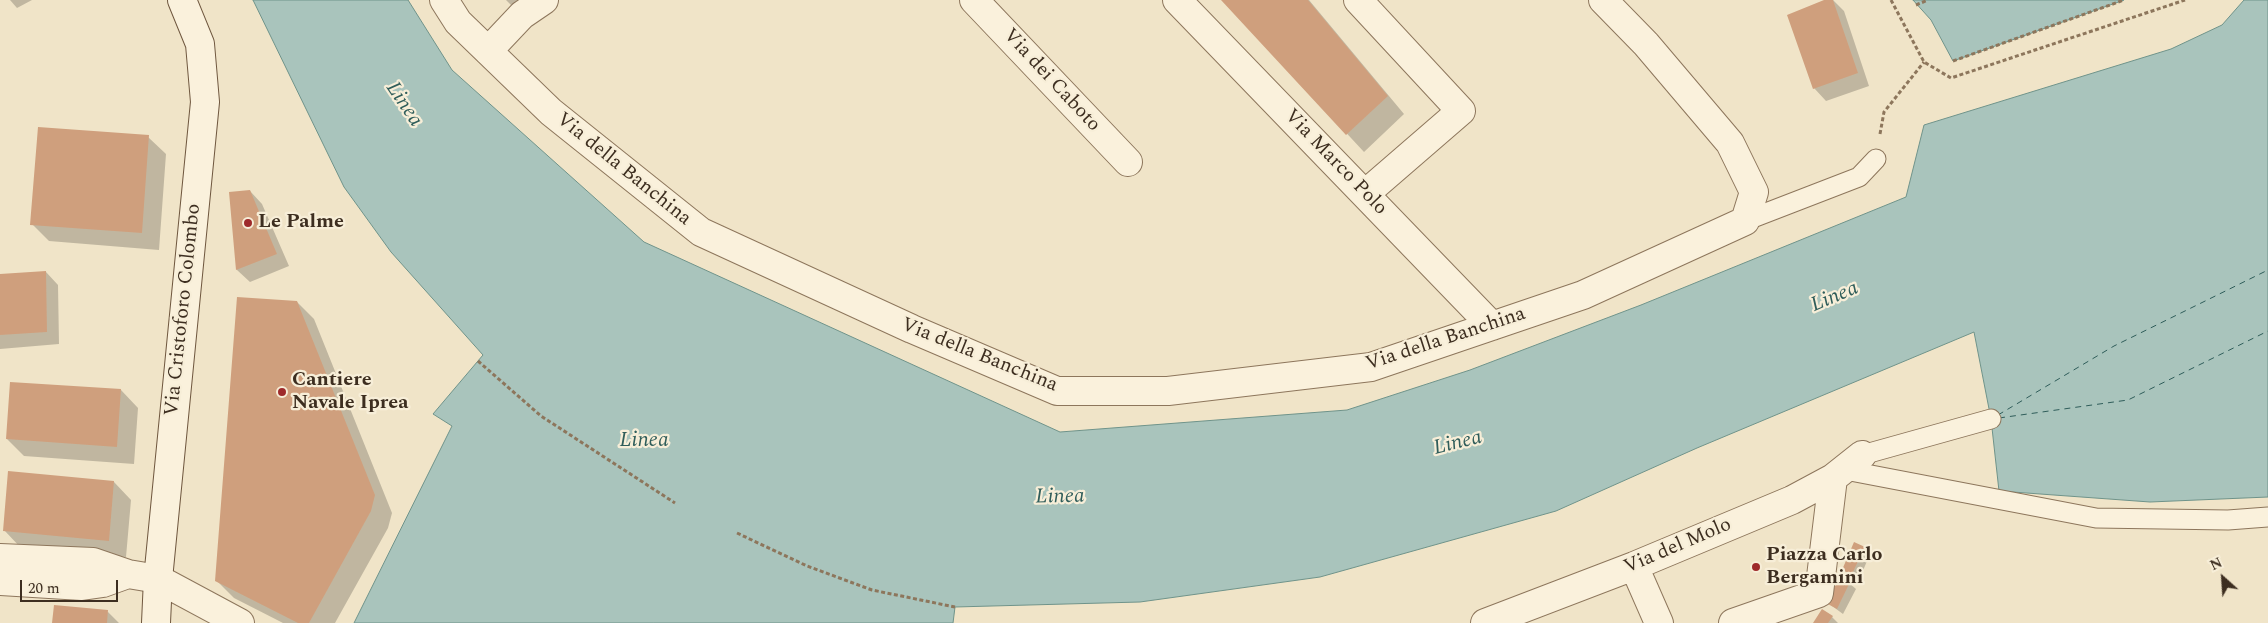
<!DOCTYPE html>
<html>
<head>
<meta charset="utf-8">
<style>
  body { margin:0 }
  #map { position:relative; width:2268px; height:623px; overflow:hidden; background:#f0e4c8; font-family:Spectral,serif }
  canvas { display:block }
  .north { position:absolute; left:2198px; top:553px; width:50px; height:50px; -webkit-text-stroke:4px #f7eed8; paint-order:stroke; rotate:334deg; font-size:14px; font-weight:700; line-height:20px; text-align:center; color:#3d2e20 }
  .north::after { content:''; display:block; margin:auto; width:18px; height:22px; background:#3d2e20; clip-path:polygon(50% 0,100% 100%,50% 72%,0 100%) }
  .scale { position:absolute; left:20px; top:580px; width:98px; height:22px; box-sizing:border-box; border:2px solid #3d2e20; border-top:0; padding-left:6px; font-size:15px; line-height:18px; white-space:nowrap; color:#3d2e20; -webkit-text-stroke:4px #f7eed8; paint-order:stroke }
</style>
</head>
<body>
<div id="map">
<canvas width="2268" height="623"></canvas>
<div class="north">N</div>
<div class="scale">20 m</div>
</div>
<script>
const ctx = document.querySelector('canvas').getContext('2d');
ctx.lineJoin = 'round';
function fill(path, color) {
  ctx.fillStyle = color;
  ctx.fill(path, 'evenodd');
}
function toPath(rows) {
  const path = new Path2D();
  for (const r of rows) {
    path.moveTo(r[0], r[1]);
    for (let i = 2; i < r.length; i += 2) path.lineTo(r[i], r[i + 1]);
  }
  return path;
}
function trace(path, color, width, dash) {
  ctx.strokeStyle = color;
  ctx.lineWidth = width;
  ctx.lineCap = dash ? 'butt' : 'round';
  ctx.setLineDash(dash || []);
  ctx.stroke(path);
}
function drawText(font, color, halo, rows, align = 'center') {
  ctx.font = font + ' Spectral,serif';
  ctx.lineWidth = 4.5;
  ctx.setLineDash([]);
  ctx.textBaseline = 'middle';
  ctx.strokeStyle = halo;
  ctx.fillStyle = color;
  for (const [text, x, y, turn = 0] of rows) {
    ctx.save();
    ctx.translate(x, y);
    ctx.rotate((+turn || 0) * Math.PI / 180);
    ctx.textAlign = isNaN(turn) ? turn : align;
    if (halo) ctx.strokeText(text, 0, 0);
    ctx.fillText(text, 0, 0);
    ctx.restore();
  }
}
const water = toPath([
  [253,0,408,0,452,70,644,242,1060,432,1347,410,1470,370,1641,305,1906,197,1924,125,2171,49,2222,25,2244,0,2268,0,2268,497,2150,502,1999,491,1991,419,1974,332,1697,448,1556,511,1320,577,1140,602,955,607,953,623,354,623,452,426,433,414,483,355,391,252,344,187,253,0],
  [1913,0,2124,0,1953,61,1931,20,1913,0]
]);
fill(water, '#a9c4bc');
trace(water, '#6f938a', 1);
fill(toPath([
  [10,0,32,0,17,8],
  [506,0,544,0,522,16],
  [1223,0,1309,0,1404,114,1364,152],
  [1827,0,1833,0,1844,11,1869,86,1826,101,1814,88],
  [148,137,166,154,159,250,49,241,32,224],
  [250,191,262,204,289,266,250,282,237,270,231,193],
  [46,272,58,285,59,344,0,349,0,275],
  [297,302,314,319,392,513,388,528,335,623,283,623,234,598,216,580],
  [121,390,138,408,134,464,24,456,7,439],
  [10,472,114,482,131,500,126,557,21,548,4,530],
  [1864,548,1870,554,1859,580,1850,576,1844,570],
  [1849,583,1856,589,1843,614,1828,603],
  [108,612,119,623,53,623],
  [1832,617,1838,623,1815,623]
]), '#0003');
trace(toPath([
  [1998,415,2114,346,2268,270],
  [1999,418,2128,400,2268,331]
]), '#2f5d5a', 1, [6, 5]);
fill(toPath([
  [1221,0,1308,0,1388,96,1346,135],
  [1824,0,1833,0,1858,73,1813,89,1787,15],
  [38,127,149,135,142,233,30,225],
  [250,190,277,254,236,270,229,192],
  [46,271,47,332,0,335,0,274],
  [237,297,297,301,375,495,371,511,309,623,298,623,215,581],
  [10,382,121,389,117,447,6,439],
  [8,471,114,481,109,541,3,531],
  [1854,542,1865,547,1852,574,1842,570],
  [1840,577,1850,582,1837,609,1826,603],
  [54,605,108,610,107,623,52,623],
  [1822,609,1833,616,1828,623,1813,623]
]), '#cf9f7d');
const lane = toPath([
  [1745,221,1859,177,1876,159],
  [1862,455,1991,419],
  [1845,470,2096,518,2228,520,2268,517]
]);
const street = toPath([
  [444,0,458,22,551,112,701,232,912,329,1057,391,1168,391,1371,367,1583,295,1745,221,1754,192,1730,143,1646,44,1603,0],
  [974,0,1128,162],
  [1177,0,1492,326],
  [1358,0,1461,111,1365,194],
  [488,51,522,15,544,0],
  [0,558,93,562,128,574,158,579,240,623],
  [1634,566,1659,623],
  [0,581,82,586,103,583,128,574],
  [1485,623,1634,566,1792,500,1833,478,1862,455],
  [1733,623,1819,593,1833,478]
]);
const secondary = toPath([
  [156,623,158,579,205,102,200,44,182,0]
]);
trace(lane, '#8d765c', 21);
trace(street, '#8d765c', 30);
trace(secondary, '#6f573f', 30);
trace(toPath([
  [1891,0,1924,62,1951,78,2185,0],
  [1916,5,1928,0],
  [1953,61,2124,0],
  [1880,134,1884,112,1924,62],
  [478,361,541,416,675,503],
  [737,533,807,566,872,590,955,607]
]), '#8d765c', 3, [4, 2.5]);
trace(lane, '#faf1dc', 19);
trace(street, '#faf1dc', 28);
trace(secondary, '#faf1dc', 28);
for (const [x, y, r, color] of [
  [248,223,5,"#9e2a2b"],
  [282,392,5,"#9e2a2b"],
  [1756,567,5,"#9e2a2b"]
]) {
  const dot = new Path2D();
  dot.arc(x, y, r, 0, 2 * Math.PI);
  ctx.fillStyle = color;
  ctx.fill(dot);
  trace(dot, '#f7eed8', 2);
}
drawText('20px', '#3d2e20', '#f7eed8', [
  ["Via dei Caboto",1051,81,47],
  ["Via Marco Polo",1335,163,46],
  ["Via della Banchina",623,170,39],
  ["Via Cristoforo Colombo",184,310,-84],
  ["Via della Banchina",1446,340,-18],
  ["Via della Banchina",979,356,22],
  ["Via del Molo",1678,547,-23]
]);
drawText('bold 20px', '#3d2e20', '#f7eed8', [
  ["Le Palme",258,223],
  ["Cantiere",292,381],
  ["Navale Iprea",292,404],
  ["Piazza Carlo",1766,556],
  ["Bergamini",1766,579]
], 'left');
drawText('italic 21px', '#2f5d5a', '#f7eed8', [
  ["Linea",403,105,56],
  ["Linea",1835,298,-23],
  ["Linea",644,442],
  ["Linea",1458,444,-14],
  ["Linea",1060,498,-1]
]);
</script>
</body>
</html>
